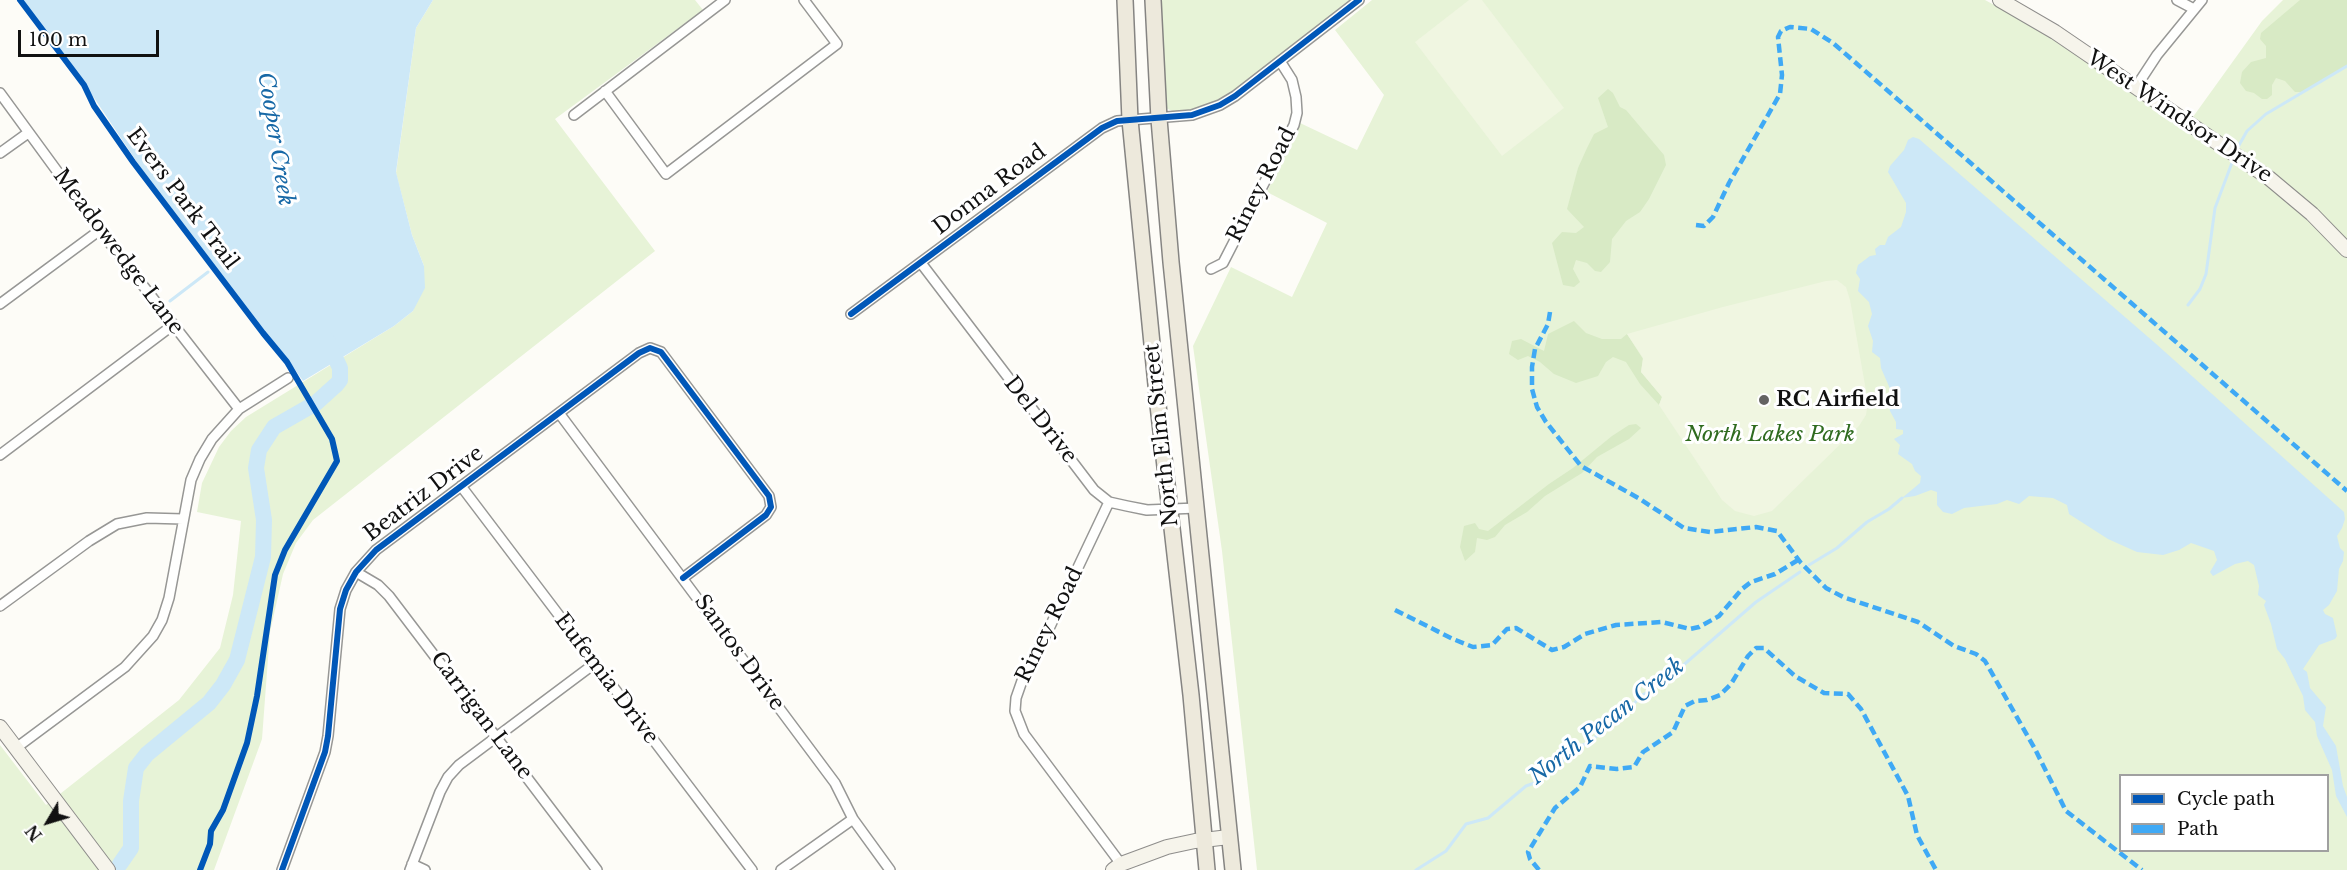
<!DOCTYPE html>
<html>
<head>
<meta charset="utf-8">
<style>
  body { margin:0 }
  #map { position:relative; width:2347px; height:870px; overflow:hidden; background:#fdfcf7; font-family:"Libre Baskerville",serif }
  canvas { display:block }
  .legend { position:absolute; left:2119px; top:774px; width:210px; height:78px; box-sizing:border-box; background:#fff; border:2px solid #a0a0a0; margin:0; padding:8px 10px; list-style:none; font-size:18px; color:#111 }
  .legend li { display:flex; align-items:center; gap:12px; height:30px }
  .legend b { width:30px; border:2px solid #a0a0a0 }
  .north { position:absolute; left:18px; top:792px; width:60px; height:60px; -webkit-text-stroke:4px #fff; paint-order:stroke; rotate:232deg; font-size:16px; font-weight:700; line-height:24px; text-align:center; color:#111 }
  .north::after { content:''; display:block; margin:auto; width:21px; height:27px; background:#111; clip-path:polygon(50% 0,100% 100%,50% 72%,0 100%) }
  .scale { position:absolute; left:18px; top:30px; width:141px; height:27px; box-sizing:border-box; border:3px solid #111; border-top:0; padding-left:8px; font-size:18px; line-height:21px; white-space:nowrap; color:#111; -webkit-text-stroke:4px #fff; paint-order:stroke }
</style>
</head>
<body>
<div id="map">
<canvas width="2347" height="870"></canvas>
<ul class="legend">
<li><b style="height:8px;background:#0057b8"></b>Cycle path</li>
<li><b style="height:8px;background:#3fa9f5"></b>Path</li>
</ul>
<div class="north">N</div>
<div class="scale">100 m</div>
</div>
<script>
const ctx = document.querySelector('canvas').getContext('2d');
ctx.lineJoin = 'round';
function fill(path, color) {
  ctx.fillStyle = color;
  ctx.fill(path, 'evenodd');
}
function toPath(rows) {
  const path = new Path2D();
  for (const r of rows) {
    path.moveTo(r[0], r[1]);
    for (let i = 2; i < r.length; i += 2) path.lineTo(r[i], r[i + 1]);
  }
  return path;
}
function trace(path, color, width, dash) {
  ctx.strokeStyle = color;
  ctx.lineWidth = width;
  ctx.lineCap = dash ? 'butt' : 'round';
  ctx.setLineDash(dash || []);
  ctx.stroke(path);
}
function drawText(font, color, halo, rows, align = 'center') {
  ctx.font = font + ' "Libre Baskerville",serif';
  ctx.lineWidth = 6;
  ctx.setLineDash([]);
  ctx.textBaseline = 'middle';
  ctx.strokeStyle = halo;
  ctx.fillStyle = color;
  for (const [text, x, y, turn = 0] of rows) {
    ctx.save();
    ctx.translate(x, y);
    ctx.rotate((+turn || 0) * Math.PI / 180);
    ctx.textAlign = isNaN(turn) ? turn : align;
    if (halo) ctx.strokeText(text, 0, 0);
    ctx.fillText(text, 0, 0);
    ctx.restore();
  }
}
fill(toPath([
  [433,0,695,0,703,10,555,119,655,251,313,520,296,543,283,574,270,632,262,739,214,870,0,870,0,745,46,805,179,700,220,648,233,595,241,521,197,512,202,483,219,447,231,431,246,417,394,326,413,311,424,266,412,235,396,173,416,28],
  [1158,0,1352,0,1235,91,1215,103,1184,113,1174,112,1166,108],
  [1372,0,1985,0,2031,25,2185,128,2262,21,2283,0,2347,0,2347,870,1257,870,1222,551,1193,346,1231,267,1292,297,1327,223,1267,192,1300,123,1357,150,1384,95,1335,30],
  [2120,776,2328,776,2328,850,2120,850]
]), '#e7f3d7');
fill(toPath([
  [2300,0,2347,0,2347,66,2302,92,2295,92,2285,81,2276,78,2272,85,2272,95,2267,99,2262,99,2254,93,2246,91,2240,83,2242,72,2251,62,2266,58,2266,46,2260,39,2261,33],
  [1608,89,1613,93,1620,107,1626,110,1664,155,1666,165,1649,199,1640,212,1626,221,1612,239,1610,262,1601,272,1595,271,1587,263,1576,260,1573,269,1580,282,1574,287,1563,285,1552,243,1562,232,1576,233,1584,227,1567,209,1578,168,1587,148,1594,134,1608,127,1598,98],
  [1574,321,1586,333,1602,339,1621,339,1627,334,1643,359,1641,372,1662,397,1659,405,1640,384,1626,362,1613,357,1606,362,1598,376,1576,383,1554,374,1540,362,1528,356,1518,360,1509,354,1512,341,1521,339,1544,351,1548,334],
  [1636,424,1641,428,1629,439,1597,457,1582,473,1545,496,1527,512,1505,525,1495,537,1487,540,1477,538,1475,552,1465,561,1460,547,1464,526,1475,523,1479,529,1488,531,1549,484,1573,468,1612,436,1629,425]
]), '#d8eac5');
fill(toPath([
  [1469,0,1482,0,1564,108,1502,156,1415,42],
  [1837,280,1846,287,1850,300,1868,402,1866,415,1859,426,1772,511,1754,516,1735,511,1722,500,1659,405,1662,397,1641,372,1643,358,1627,334,1723,307,1826,281]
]), '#f0f6e1');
fill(toPath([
  [22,0,433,0,416,28,396,172,412,235,424,266,425,288,413,311,394,326,303,381,284,354,262,330,145,174,72,65],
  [1913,137,1919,139,2155,343,2344,512,2345,519,2342,528,2337,536,2340,548,2344,552,2343,561,2339,569,2337,591,2329,605,2323,610,2325,614,2333,618,2337,636,2335,639,2319,645,2303,669,2307,672,2310,688,2326,707,2323,726,2336,746,2343,786,2347,797,2347,817,2336,796,2332,770,2317,736,2315,722,2305,710,2303,696,2285,659,2277,649,2271,624,2264,605,2266,601,2258,595,2259,586,2254,565,2248,561,2235,564,2213,576,2210,572,2217,560,2214,551,2191,543,2179,550,2163,555,2137,552,2108,539,2069,514,2067,505,2053,498,2029,496,2019,504,2007,500,1997,504,1964,508,1952,514,1943,512,1937,505,1937,492,1931,490,1915,496,1902,498,1920,483,1921,476,1915,471,1912,464,1898,454,1900,445,1894,439,1903,434,1903,430,1896,429,1896,422,1890,411,1888,399,1891,391,1881,368,1880,358,1872,352,1873,341,1868,326,1872,314,1869,302,1858,291,1860,279,1856,273,1858,265,1870,256,1876,255,1875,249,1880,245,1885,245,1888,237,1901,227,1906,212,1906,203,1888,172,1890,166,1904,150,1908,140]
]), '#cde8f7');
trace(toPath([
  [2238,147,2247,131,2266,114,2347,66],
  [170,301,208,272],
  [2188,305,2200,289,2206,274,2215,208,2233,160],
  [1809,565,1837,548,1867,522,1889,509,1902,498],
  [1416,870,1446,851,1466,824,1488,818,1526,786,1540,781,1551,767,1560,764,1580,746,1588,743,1629,709,1642,695,1652,690,1672,675,1756,602,1800,572]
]), '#cde8f7', 3);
trace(toPath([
  [120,864,131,848,131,801,136,768,147,754,209,703,223,685,237,660,263,557,264,520,256,468,259,450,274,427,316,403,337,384,340,380,340,368,327,340]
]), '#cde8f7', 16);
const street = toPath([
  [2177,0,2194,9],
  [2136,87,2157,55,2202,0],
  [605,91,666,174,837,44,804,0],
  [0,93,106,238,239,409],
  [574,115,725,0],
  [0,153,28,133],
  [921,263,1094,490,1109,502,1127,506,1147,510,1197,508],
  [1211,269,1223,263,1294,125,1297,113,1296,97,1292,80,1280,61],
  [0,304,100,230],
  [851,314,1102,128,1117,121,1192,115,1220,105,1235,96,1359,0],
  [559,413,835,783,853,819,890,870],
  [0,455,173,325],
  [461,486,752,870],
  [1109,502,1045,637,1023,678,1016,698,1015,711,1024,734,1121,864],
  [356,572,378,585,389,596,597,870],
  [0,606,89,541,117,524,147,518,183,519],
  [16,748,125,667,153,636,162,620,169,598,191,480,200,459,212,439,239,409,288,378],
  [412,864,425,870],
  [282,870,325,752,328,736,340,609,346,590,356,572,376,550,639,353,650,348,661,352,769,496,771,507,766,515,683,578],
  [410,870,440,792,448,777,459,765,594,664],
  [781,870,853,819]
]);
const secondary = toPath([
  [2000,0,2055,32,2269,178,2312,214,2347,250],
  [0,727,108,870],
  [1113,870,1121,864,1167,847,1195,841,1229,837]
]);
const primary = toPath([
  [1125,0,1130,120,1158,405,1191,695,1207,870],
  [1153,0,1159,119,1171,262,1233,870]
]);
trace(street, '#979795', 12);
trace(secondary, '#8e8d8b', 16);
trace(primary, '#858482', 18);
trace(street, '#fffffe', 9);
trace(secondary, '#f6f4eb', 14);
trace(primary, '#ede9dc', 15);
trace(toPath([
  [1696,225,1704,226,1713,217,1729,183,1780,94,1782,75,1778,37,1781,31,1790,27,1811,29,1833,43,2347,491],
  [1550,312,1548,324,1535,349,1532,367,1532,389,1537,407,1546,422,1581,466,1640,499,1684,528,1710,532,1756,527,1777,531,1801,563,1826,588,1843,597,1918,622,1954,646,1976,654,1985,661,2035,749,2066,811,2142,870],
  [1395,610,1453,639,1473,647,1492,645,1507,629,1516,628,1552,650,1564,647,1585,634,1616,625,1662,622,1690,629,1699,627,1719,616,1742,589,1751,582,1775,574,1798,560],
  [1539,870,1530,859,1528,852,1555,808,1580,787,1590,766,1617,769,1634,767,1643,752,1673,732,1685,706,1695,701,1707,700,1720,695,1731,684,1748,656,1756,648,1764,648,1795,676,1824,693,1848,694,1861,709,1908,796,1917,835,1936,870]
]), '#3fa9f5', 4.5, [9, 4.5]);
trace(toPath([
  [20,0,84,85,94,106,133,162,263,333,287,362,332,439,337,461,285,550,275,575,257,696,247,743,223,810,211,831,210,844,200,870],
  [851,314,1102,128,1117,121,1192,115,1220,105,1235,96,1359,0],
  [282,870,325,752,328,736,340,609,346,590,356,572,376,550,639,353,650,348,661,352,769,496,771,507,766,515,683,578]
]), '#0057b8', 6);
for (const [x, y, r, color] of [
  [1764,400,6,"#646362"]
]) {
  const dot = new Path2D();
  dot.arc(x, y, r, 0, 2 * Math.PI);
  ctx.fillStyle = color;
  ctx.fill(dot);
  trace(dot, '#fff', 2);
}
drawText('21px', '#111', '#fff', [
  ["West Windsor Drive",2179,117,34],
  ["Riney Road",1262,185,-63],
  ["Donna Road",990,190,-37],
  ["Evers Park Trail",182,199,53],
  ["Meadowedge Lane",118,252,53],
  ["Del Drive",1040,420,52],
  ["North Elm Street",1162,435,-96],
  ["Beatriz Drive",424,494,-37],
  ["Riney Road",1050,625,-64],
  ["Santos Drive",739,653,54],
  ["Eufemia Drive",606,679,53],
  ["Carrigan Lane",481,716,53]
]);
drawText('bold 21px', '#111', '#fff', [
  ["RC Airfield",1776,400]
], 'left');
drawText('italic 21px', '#2f6b1f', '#fff', [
  ["North Lakes Park",1770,435]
]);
drawText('italic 22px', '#1768a6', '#fff', [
  ["Cooper Creek",275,139,81],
  ["North Pecan Creek",1607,722,-38]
]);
</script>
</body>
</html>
